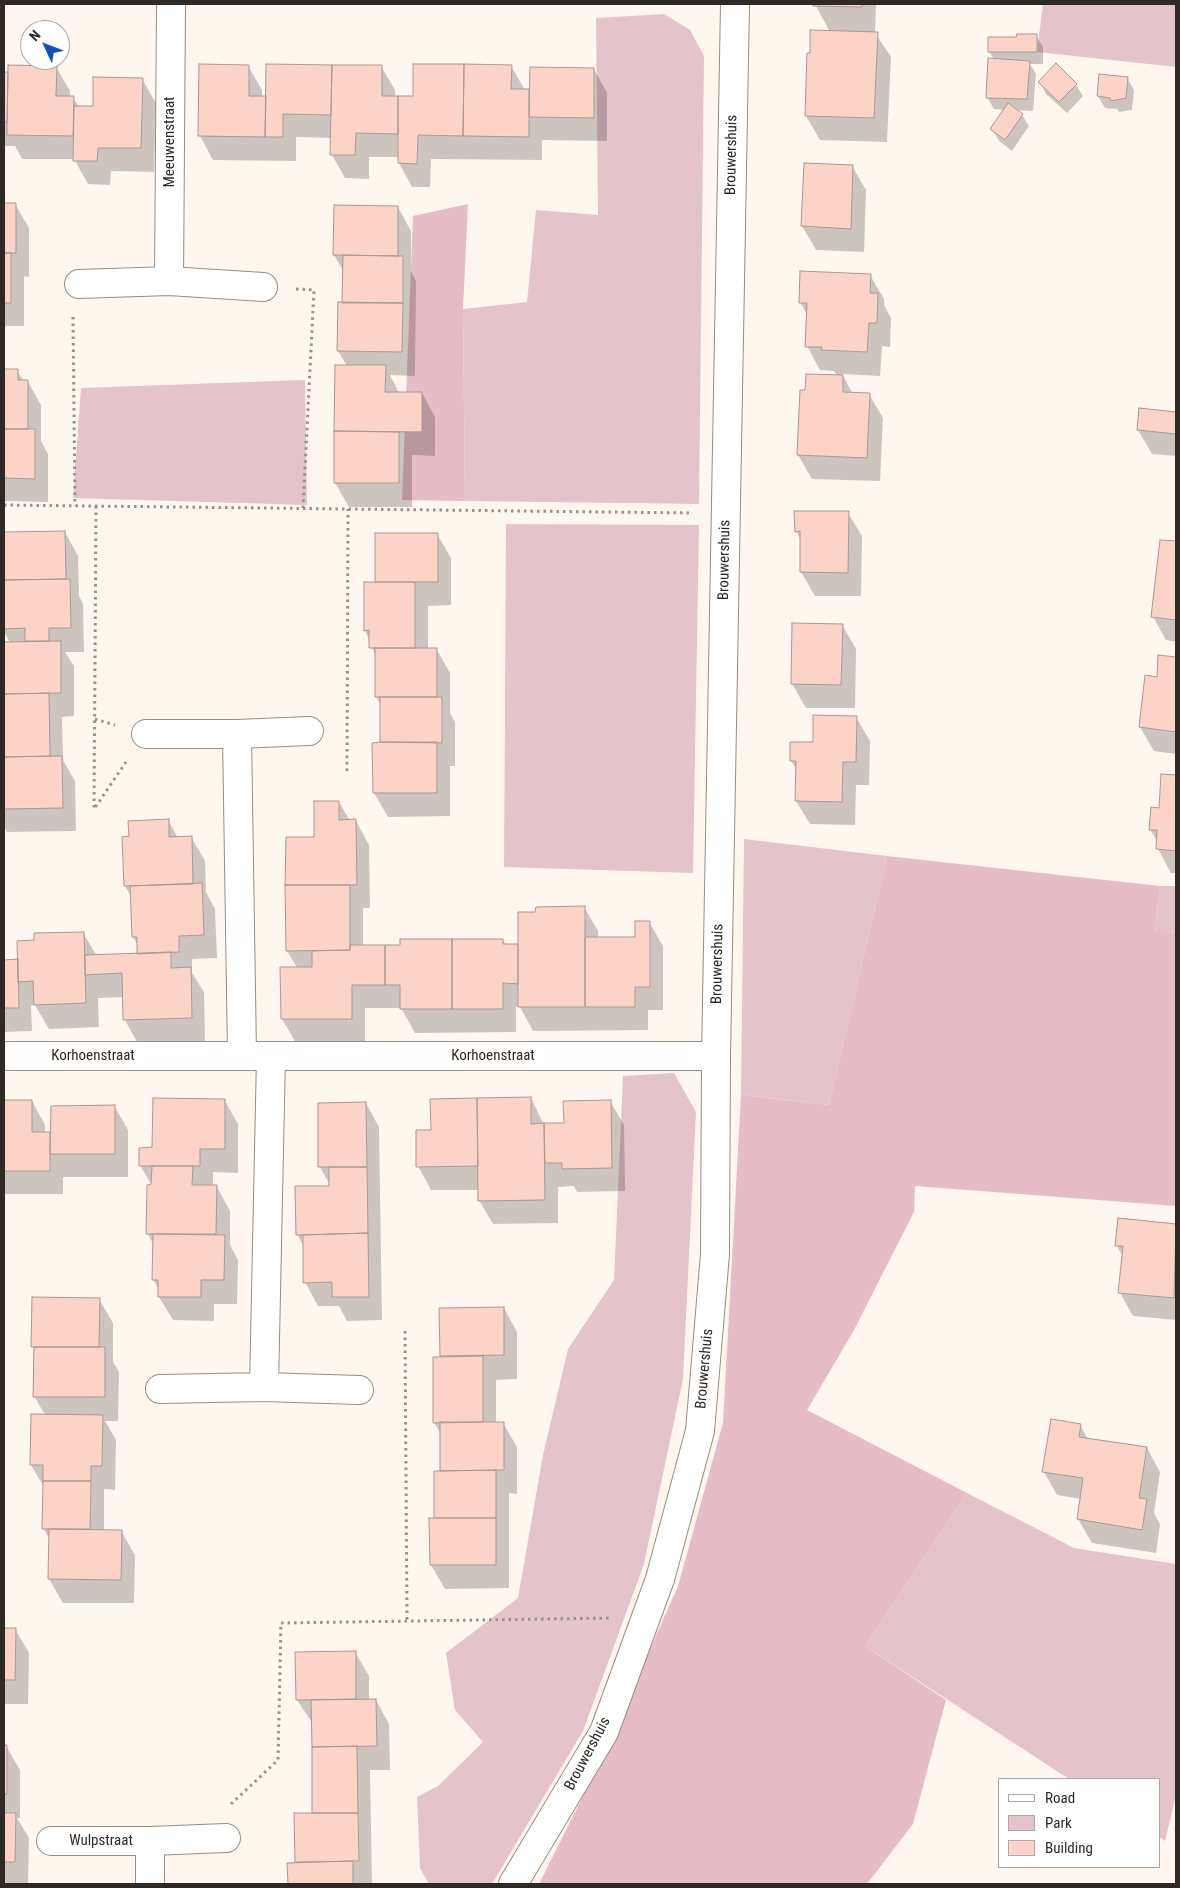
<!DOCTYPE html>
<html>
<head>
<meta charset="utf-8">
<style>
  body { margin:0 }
  #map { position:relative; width:1180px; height:1888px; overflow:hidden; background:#fff7ef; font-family:"Roboto Condensed",sans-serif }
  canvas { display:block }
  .frame { position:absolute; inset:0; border:5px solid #2e2924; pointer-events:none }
  .legend { position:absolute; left:998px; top:1778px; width:162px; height:90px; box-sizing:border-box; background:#fff; border:1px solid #aba9a7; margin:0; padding:6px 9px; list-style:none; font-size:15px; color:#2e2924 }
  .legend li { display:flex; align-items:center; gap:10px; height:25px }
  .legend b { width:25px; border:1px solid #aba9a7 }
  .north { position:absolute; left:20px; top:20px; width:50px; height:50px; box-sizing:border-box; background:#fff; border:1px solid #aba9a7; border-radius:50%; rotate:313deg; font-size:14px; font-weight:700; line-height:20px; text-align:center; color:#2e2924 }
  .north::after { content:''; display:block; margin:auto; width:18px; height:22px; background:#1153be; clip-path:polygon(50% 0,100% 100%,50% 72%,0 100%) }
</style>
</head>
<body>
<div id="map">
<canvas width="1180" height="1888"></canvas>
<div class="frame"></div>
<ul class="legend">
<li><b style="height:6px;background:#fff"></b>Road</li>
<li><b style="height:14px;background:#e5c3ca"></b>Park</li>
<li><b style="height:14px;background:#fcd4c7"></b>Building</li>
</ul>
<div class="north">N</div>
</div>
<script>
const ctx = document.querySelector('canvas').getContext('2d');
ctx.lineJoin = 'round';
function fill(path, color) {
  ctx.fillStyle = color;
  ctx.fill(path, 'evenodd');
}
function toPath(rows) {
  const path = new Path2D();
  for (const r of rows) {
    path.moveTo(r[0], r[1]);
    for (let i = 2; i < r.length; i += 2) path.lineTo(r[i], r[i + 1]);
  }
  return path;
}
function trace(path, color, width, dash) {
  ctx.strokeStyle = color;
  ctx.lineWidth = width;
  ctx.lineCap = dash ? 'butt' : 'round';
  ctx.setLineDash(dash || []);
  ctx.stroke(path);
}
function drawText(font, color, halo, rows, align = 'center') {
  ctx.font = font + ' "Roboto Condensed",sans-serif';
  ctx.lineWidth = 5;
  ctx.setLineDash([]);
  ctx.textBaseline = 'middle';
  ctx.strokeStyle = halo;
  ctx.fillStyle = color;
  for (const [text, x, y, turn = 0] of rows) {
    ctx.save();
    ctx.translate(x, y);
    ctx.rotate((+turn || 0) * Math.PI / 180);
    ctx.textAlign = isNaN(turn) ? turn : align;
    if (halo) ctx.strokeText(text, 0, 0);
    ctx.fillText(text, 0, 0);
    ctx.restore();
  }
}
fill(toPath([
  [1043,4,1176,4,1176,67,1037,52],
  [664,14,690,30,704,56,699,504,465,501,463,309,527,302,536,210,598,215,596,18],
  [305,380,307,505,73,498,81,388],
  [506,524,699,525,693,873,504,867],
  [744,839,887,856,829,1105,741,1095],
  [1160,886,1176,886,1176,933,1155,932],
  [674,1073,696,1112,683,1379,644,1564,583,1731,492,1884,429,1884,420,1868,417,1797,438,1786,483,1742,455,1710,446,1653,518,1598,543,1455,568,1349,614,1280,623,1076],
  [967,1493,1074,1548,1176,1564,1176,1795,1165,1841,1159,1837,1159,1779,1069,1779,865,1646]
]), '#e5c3ca');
fill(toPath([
  [468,204,463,309,465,501,402,500,413,216],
  [887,856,1160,886,1155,931,1176,933,1176,1206,915,1186,914,1212,853,1332,807,1410,967,1493,865,1646,946,1700,913,1824,867,1884,539,1884,598,1766,678,1586,723,1423,741,1095,829,1105]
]), '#e6bdc6');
fill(toPath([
  [815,4,876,4,875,33,891,57,887,142,820,140,806,116,811,54,830,32],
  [1036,35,1043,47,1043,64,1030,64,1036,74,1033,111,1015,110,1022,115,1029,126,1012,151,999,141,992,129,1005,110,994,109,987,97,994,59,989,52,1017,38],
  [200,66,248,66,262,90,262,97,381,66,395,90,395,97,414,97,511,66,525,90,531,91,594,69,607,93,607,141,542,140,542,160,431,159,430,187,412,187,399,163,399,157,369,157,369,179,345,178,332,155,332,138,296,137,296,161,213,160,200,136],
  [56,67,70,91,70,97,73,97,79,107,94,108,142,79,156,103,154,172,111,171,110,185,88,184,74,159,22,159,15,146,4,146,4,73],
  [1127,78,1134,90,1132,110,1119,112,1117,109,1105,108,1098,96],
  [1040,82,1076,85,1083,96,1067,113,1046,94],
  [852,166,866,190,864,252,816,250,802,226],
  [4,204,15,204,29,228,29,277,24,276,24,326,4,326],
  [398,207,411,231,411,271,416,281,415,376,390,375,399,393,422,393,435,417,435,456,412,455,412,507,349,507,335,483,336,366,347,366,338,351,339,304,343,304,344,272,334,255],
  [870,275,884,299,884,305,891,318,890,347,882,346,880,376,842,374,853,394,869,394,883,418,880,481,812,479,798,455,806,392,838,376,834,371,820,370,807,346,808,316,800,302],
  [4,370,17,371,24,381,28,382,41,405,41,441,48,454,48,502,4,501],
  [1140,410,1176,413,1176,456,1152,454,1138,430],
  [848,513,862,536,861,596,815,596,801,572,801,540,796,531],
  [65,532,78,556,79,596,83,604,84,652,65,652,74,666,74,716,62,717,63,760,75,781,76,831,7,832,4,827,4,643,10,643,4,632,4,533],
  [437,534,451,558,451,605,428,606,428,650,437,650,450,673,450,713,455,722,455,766,450,766,450,816,388,817,374,793,374,744,381,743,381,705,376,697,376,657,365,630,376,583],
  [1161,541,1176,543,1176,642,1166,640,1153,617],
  [842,625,856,649,855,708,806,708,792,684],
  [1159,656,1176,658,1176,754,1154,751,1140,727,1158,678],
  [856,717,870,741,869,785,856,785,855,825,810,824,796,801,797,770,791,761],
  [1162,776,1176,776,1176,873,1171,873,1158,849,1158,843,1150,829,1160,809],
  [339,802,350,821,356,821,369,845,370,908,363,908,363,946,402,946,503,940,506,945,519,945,537,913,584,907,598,931,598,938,636,938,649,922,663,946,663,1010,648,1010,648,1030,533,1031,520,1007,516,1007,516,1032,415,1033,401,1008,365,1008,365,1042,296,1043,282,1019,298,969,287,951,315,838],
  [168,820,178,838,191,837,205,861,206,892,215,909,217,958,192,959,192,973,204,992,205,1041,138,1044,125,1020,124,997,98,998,99,1027,49,1029,35,1005,31,1006,32,1031,4,1032,4,961,19,960,35,941,83,933,97,956,139,955,139,947,133,937,132,898,125,886,123,838,130,838],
  [531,1098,544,1125,565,1124,610,1101,624,1125,625,1191,577,1192,574,1186,558,1187,558,1223,493,1224,479,1200,479,1190,431,1190,418,1166,432,1132],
  [4,1101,32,1101,45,1125,45,1133,52,1133,115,1107,128,1130,128,1177,63,1177,63,1194,4,1194],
  [225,1101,238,1124,238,1173,213,1172,213,1187,217,1187,230,1211,230,1245,238,1260,237,1304,214,1304,214,1321,173,1320,159,1297,159,1290,153,1279,154,1245,147,1233,152,1186,140,1165,153,1149],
  [366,1103,379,1127,382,1320,347,1321,339,1306,318,1306,305,1282,304,1247,297,1234,331,1187,320,1167],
  [1119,1220,1176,1225,1176,1320,1133,1316,1120,1293,1123,1257,1117,1246],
  [33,1299,99,1299,113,1323,113,1362,119,1372,118,1421,105,1421,116,1440,115,1490,104,1489,104,1531,121,1531,135,1555,134,1603,63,1603,49,1579,50,1540,43,1528,44,1487,31,1465,45,1415,34,1396],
  [504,1308,517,1332,517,1379,496,1380,496,1423,503,1423,517,1447,517,1494,509,1493,509,1588,445,1589,431,1565,441,1472,441,1435,434,1422,441,1358,440,1309],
  [1080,1425,1088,1439,1147,1448,1160,1472,1154,1513,1160,1524,1156,1553,1092,1543,1078,1519,1081,1499,1057,1495,1044,1472],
  [4,1629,15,1629,29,1653,28,1704,4,1704,4,1746,6,1746,20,1770,20,1818,17,1818,29,1838,28,1884,4,1884],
  [355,1652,369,1676,369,1700,376,1700,389,1724,390,1770,370,1770,372,1884,289,1884,289,1864,296,1864,296,1815,314,1814,313,1724,297,1700]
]), '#0003');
const building = toPath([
  [813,4,862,4,862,7,813,6,813,4],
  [810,30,878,32,874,118,805,116,807,53,810,53,810,30],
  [1017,34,1037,34,1037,52,988,52,988,37,1016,37,1017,34],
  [988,58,1030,61,1027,99,986,98,988,58],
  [1056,63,1077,84,1059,102,1038,82,1056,63],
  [199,64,249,65,249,96,266,96,265,137,198,136,199,64],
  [266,64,332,65,331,115,283,114,283,137,265,137,266,64],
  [413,64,464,64,463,136,418,135,417,164,398,163,398,96,413,96,413,64],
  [464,64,512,65,511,89,529,89,529,137,463,136,464,64],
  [8,65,57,66,56,96,74,96,73,136,7,135,8,65],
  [332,65,382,65,382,96,398,96,398,134,356,133,355,155,330,155,332,65],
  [530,67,594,68,594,118,529,117,530,67],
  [4,72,8,72,7,122,4,122,4,72],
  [1099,74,1128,77,1126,98,1111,101,1110,98,1097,96,1099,74],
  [93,77,143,78,141,148,98,148,97,161,73,161,74,106,93,106,93,77],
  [1008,103,1023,114,1005,140,990,129,1008,103],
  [804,163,853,165,851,229,801,226,804,163],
  [4,203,16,203,16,253,4,253,4,203],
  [334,205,398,206,398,256,333,255,334,205],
  [4,253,11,253,11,303,4,303,4,253],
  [343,255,403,256,403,303,342,303,343,255],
  [800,271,871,274,870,293,878,293,877,323,869,323,867,352,821,350,822,347,805,347,807,303,799,303,800,271],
  [338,302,403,303,402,352,337,351,338,302],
  [335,365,386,365,385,392,422,392,422,432,334,431,335,365],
  [4,369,18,369,18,380,28,380,28,429,4,429,4,369],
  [806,374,843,375,843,392,870,393,867,458,797,455,800,390,805,390,806,374],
  [1139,408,1176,412,1176,434,1137,430,1139,408],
  [4,429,35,429,35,479,4,478,4,429],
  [334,431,399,432,399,483,334,483,334,431],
  [794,511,849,511,848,573,800,572,800,531,795,532,794,511],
  [65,531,66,579,4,580,4,532,65,531],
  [375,533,438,533,438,582,375,582,375,533],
  [1160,540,1176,541,1176,620,1151,617,1160,540],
  [70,579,71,628,49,628,49,641,25,641,25,628,4,629,4,580,70,579],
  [364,582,415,582,415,648,369,648,369,630,364,631,364,582],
  [792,623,843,624,841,685,791,684,792,623],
  [61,641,61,693,4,694,4,642,61,641],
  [375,648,437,648,437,697,375,697,375,648],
  [1158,655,1176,657,1176,732,1139,727,1145,675,1157,677,1158,655],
  [49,693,50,756,4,757,4,694,49,693],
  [380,697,442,697,442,743,380,742,380,697],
  [813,715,857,716,856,762,843,762,842,802,795,801,796,761,790,761,790,742,813,742,813,715],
  [380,742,437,742,437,793,373,793,372,743,380,742],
  [62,756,63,808,4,809,4,757,62,756],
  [1161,774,1176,775,1176,851,1156,849,1157,830,1149,830,1151,807,1159,808,1161,774],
  [314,801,339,801,339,820,356,819,357,885,285,885,286,837,314,837,314,801],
  [169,819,169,837,192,836,193,884,124,886,122,837,129,836,128,821,169,819],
  [202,883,204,935,179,936,179,952,137,954,137,937,132,937,130,886,202,883],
  [285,885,350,885,350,950,286,951,285,885],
  [585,906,585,1007,518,1007,518,912,535,912,536,907,585,906],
  [635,921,650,921,650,987,635,987,635,1007,585,1007,585,937,635,937,635,921],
  [84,932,86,1003,34,1005,33,981,18,982,17,941,34,940,34,933,84,932],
  [400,939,452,939,452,1009,400,1009,400,985,385,985,385,945,400,945,400,939],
  [452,939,503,939,503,944,518,944,518,984,503,983,503,1009,452,1009,452,939],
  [350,945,385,945,385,985,352,985,352,1019,281,1019,280,967,312,967,312,951,350,950,350,945],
  [171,952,171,968,191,967,192,1018,123,1020,122,973,85,975,85,955,171,952],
  [18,959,19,1008,4,1008,4,960,18,959],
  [531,1097,531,1124,544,1123,545,1200,478,1201,477,1098,531,1097],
  [153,1098,225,1099,225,1149,200,1149,200,1166,139,1166,139,1148,152,1147,153,1098],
  [477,1098,478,1166,416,1167,416,1130,431,1130,430,1099,477,1098],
  [4,1100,32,1100,32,1132,50,1132,50,1171,4,1171,4,1100],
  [611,1100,612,1168,562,1169,562,1163,545,1163,544,1123,564,1123,563,1101,611,1100],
  [366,1102,367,1167,318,1167,318,1103,366,1102],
  [115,1105,115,1154,50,1154,51,1106,115,1105],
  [152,1166,193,1166,192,1185,217,1185,216,1234,146,1234,147,1185,151,1184,152,1166],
  [329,1167,367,1167,368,1233,296,1235,295,1186,329,1186,329,1167],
  [1118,1218,1176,1224,1174,1298,1118,1293,1123,1246,1115,1246,1118,1218],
  [368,1233,369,1297,332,1297,332,1282,303,1283,303,1235,368,1233],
  [153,1234,225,1235,224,1280,201,1280,201,1297,158,1297,158,1280,152,1280,153,1234],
  [32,1297,100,1298,99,1347,31,1347,32,1297],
  [504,1307,504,1355,440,1356,439,1308,504,1307],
  [34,1347,105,1347,105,1397,33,1397,34,1347],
  [483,1356,483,1422,433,1423,433,1357,483,1356],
  [31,1414,103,1415,102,1466,91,1466,91,1481,43,1481,43,1465,30,1465,31,1414],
  [1051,1419,1081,1424,1079,1437,1147,1447,1139,1498,1147,1499,1142,1530,1077,1519,1083,1478,1042,1472,1051,1419],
  [440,1422,504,1422,504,1470,440,1471,440,1422],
  [496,1470,496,1518,434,1518,434,1471,496,1470],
  [43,1481,91,1481,90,1529,42,1529,43,1481],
  [429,1518,496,1518,496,1565,430,1565,429,1518],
  [49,1529,122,1530,121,1580,48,1579,49,1529],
  [4,1628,16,1628,15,1680,4,1680,4,1628],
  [356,1651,356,1699,296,1700,295,1652,356,1651],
  [376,1699,377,1746,312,1747,311,1700,376,1699],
  [4,1745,7,1745,7,1794,4,1794,4,1745],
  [357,1746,358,1813,312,1813,312,1747,357,1746],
  [4,1813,16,1813,15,1862,4,1862,4,1813],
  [294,1813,358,1813,359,1861,295,1862,294,1813],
  [353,1861,353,1884,288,1884,287,1863,353,1861]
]);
fill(building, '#fcd4c7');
trace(building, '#a99792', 1);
const street = toPath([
  [171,4,169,281,263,287],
  [79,284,169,281],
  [146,734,237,734,309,731],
  [237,734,242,1055],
  [4,1056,716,1056],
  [264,1387,271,1056],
  [160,1389,264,1387,359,1390],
  [51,1841,150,1841,150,1884],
  [150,1841,226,1838],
  [513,1884,604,1732,660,1579,700,1431,715,1254,716,1056,735,4]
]);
trace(street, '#988d80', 30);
trace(toPath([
  [296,289,314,290,303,508],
  [73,317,75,506],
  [4,505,693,513],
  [96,506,94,809,126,762],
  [95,719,115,725],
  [347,771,348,509],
  [405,1331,407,1621],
  [231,1804,278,1760,281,1623,611,1618]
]), '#97918a', 3, [2.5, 4]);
trace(street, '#fff', 28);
drawText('15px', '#2e2924', '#fff', [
  ["Meeuwenstraat",170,142,-90],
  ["Brouwershuis",732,155,-89],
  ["Brouwershuis",725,560,-89],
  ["Brouwershuis",718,964,-89],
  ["Korhoenstraat",93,1056],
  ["Korhoenstraat",493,1056],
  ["Brouwershuis",705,1369,-85],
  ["Brouwershuis",588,1754,-62],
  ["Wulpstraat",101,1841]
]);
</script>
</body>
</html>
